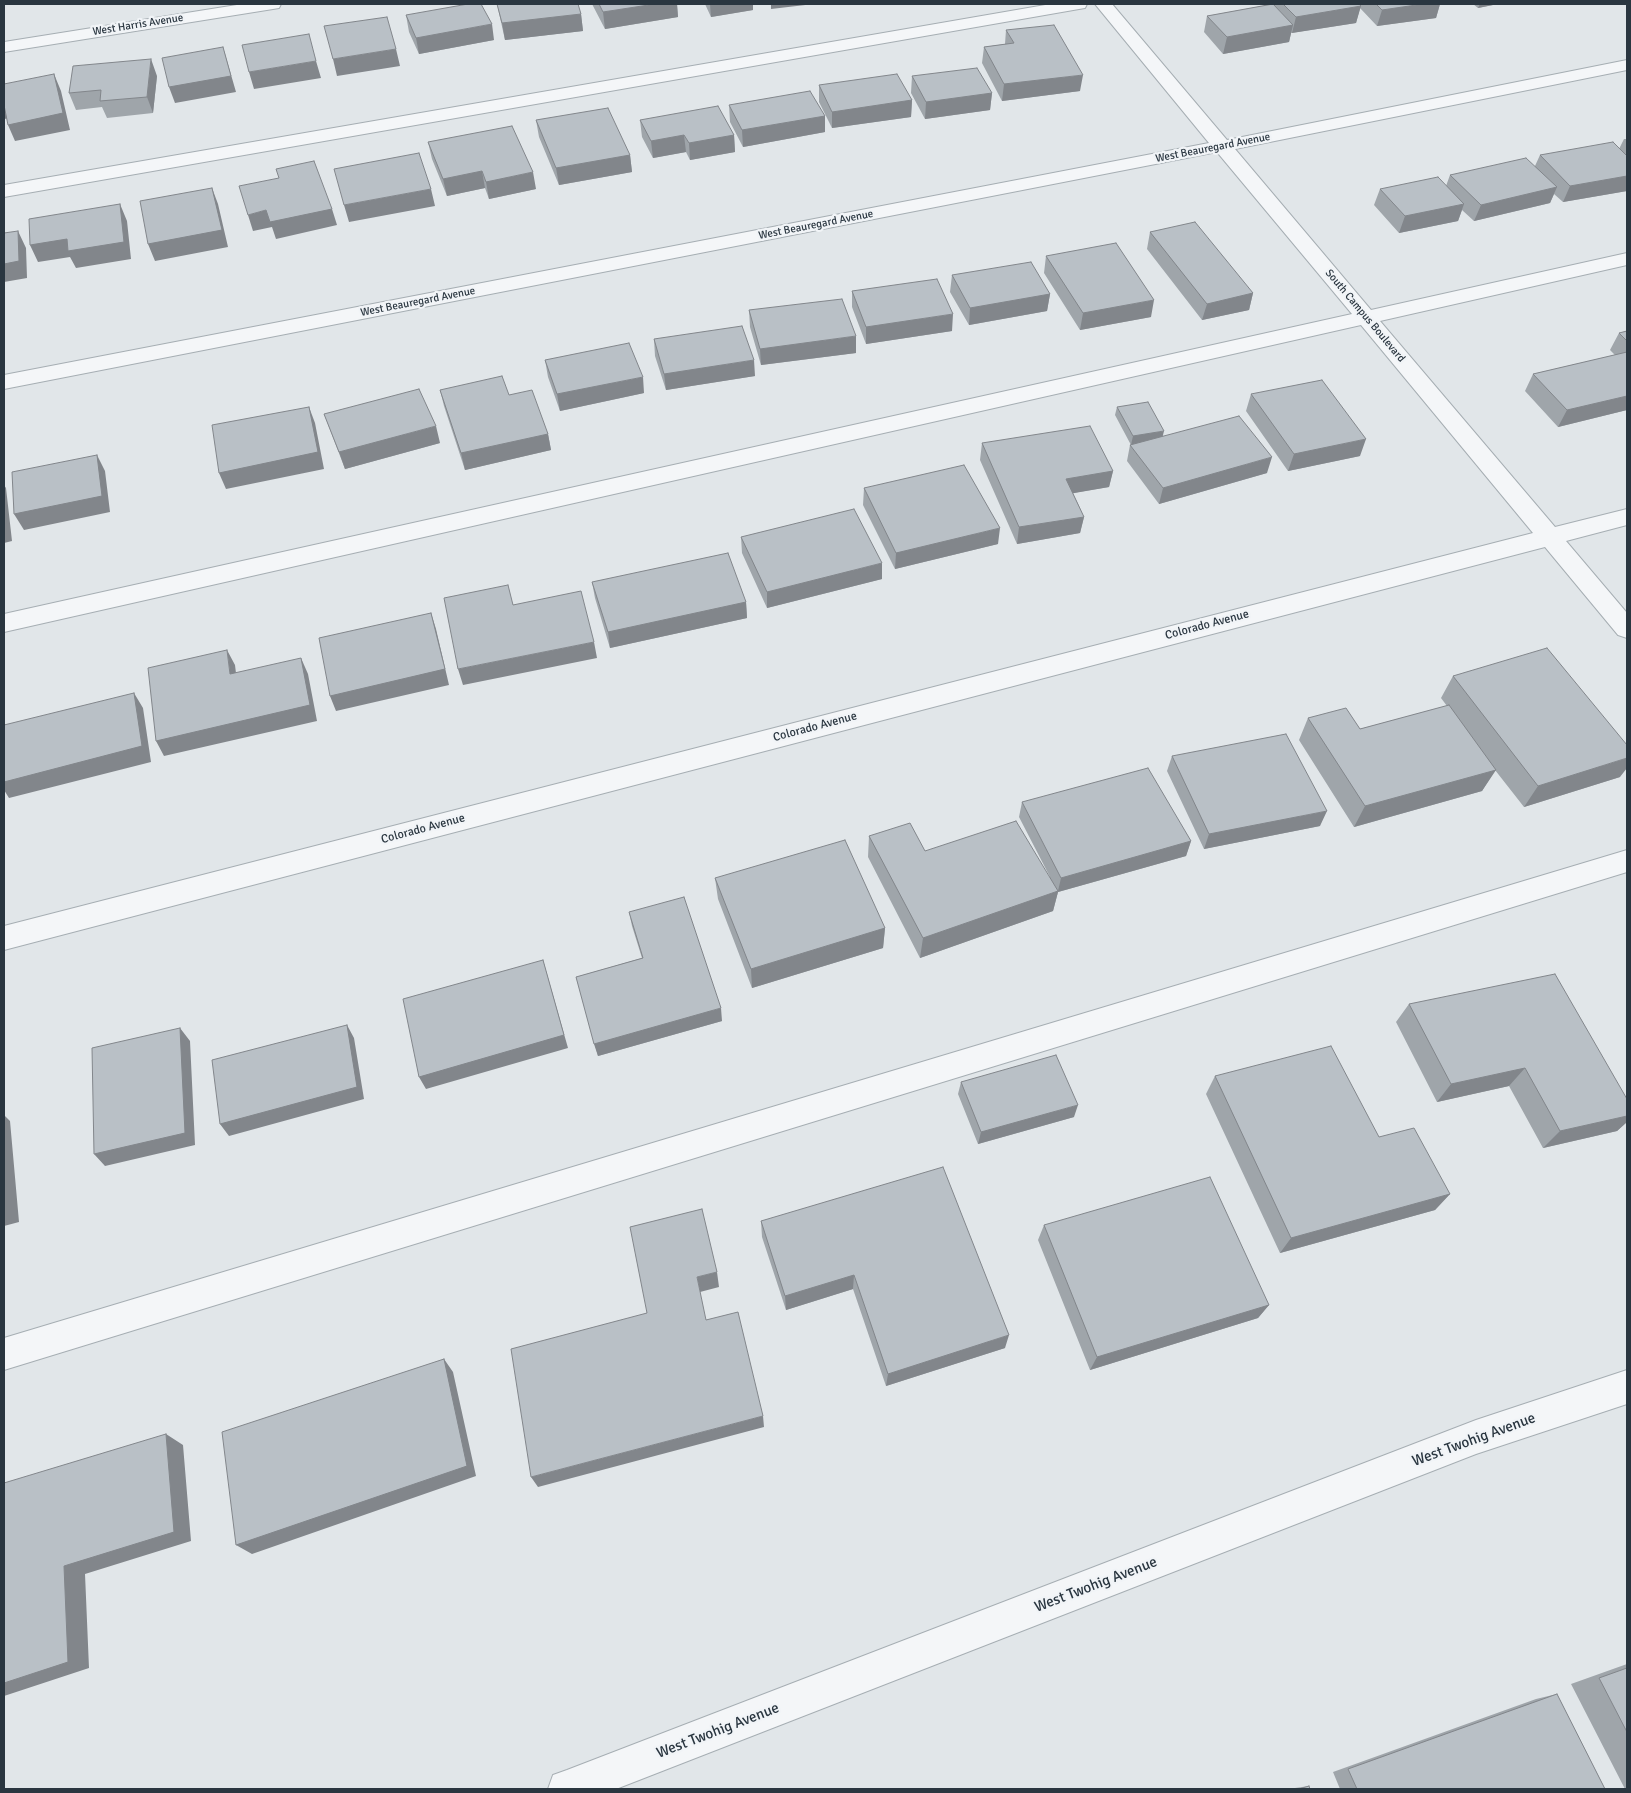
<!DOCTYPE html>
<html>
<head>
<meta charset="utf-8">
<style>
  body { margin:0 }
  #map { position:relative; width:1631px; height:1793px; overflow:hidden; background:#e1e6e9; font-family:Signika,sans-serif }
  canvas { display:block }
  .frame { position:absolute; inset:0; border:5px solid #2a3640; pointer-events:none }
</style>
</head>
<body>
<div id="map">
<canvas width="1631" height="1793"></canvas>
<div class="frame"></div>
</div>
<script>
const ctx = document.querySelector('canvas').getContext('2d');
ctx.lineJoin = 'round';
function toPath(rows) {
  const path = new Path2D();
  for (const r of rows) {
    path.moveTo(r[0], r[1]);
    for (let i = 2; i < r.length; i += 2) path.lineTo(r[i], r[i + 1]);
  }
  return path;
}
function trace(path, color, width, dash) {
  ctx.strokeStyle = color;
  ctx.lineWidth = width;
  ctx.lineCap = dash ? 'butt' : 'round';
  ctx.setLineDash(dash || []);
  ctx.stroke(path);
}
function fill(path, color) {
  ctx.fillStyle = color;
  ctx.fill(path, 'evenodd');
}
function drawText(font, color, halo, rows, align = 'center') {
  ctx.font = font + ' Signika,sans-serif';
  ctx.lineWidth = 4.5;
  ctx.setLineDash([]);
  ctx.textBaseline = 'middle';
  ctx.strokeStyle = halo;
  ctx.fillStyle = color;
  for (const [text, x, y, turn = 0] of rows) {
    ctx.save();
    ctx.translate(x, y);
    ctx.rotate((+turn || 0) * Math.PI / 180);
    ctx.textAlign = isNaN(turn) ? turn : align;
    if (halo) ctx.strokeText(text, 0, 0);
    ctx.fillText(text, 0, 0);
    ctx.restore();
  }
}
const minor = toPath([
  [243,4,281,4,279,8,273,9,4,52,4,42,243,4],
  [1051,4,1087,4,1085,8,1079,9,4,197,4,185,1051,4],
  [1095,4,1112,4,1227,140,1627,60,1627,70,1235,149,1371,310,1627,253,1627,265,1380,321,1555,527,1627,509,1627,525,1566,541,1627,613,1627,638,1618,635,1545,547,4,950,4,926,1533,533,1361,325,4,632,4,614,1352,314,1217,152,4,389,4,375,1209,143,1095,4],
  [1627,850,1627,872,4,1370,4,1338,1627,850],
  [1627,1370,1627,1404,1476,1454,616,1789,548,1789,553,1775,567,1770,1476,1420,1627,1370]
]);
trace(minor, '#a6aeb3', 2);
fill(minor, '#f4f6f8');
fill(toPath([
  [497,4,581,14,583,31,505,40],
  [592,4,677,4,678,17,605,29],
  [705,4,753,4,753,10,711,17],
  [1273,4,1440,4,1436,18,1377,26,1360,8,1356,23,1291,33,1289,42,1223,54,1204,32,1207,16],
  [1473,4,1498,4,1478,8],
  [406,15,494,40,419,54,409,32],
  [1006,30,1080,91,1002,101,982,63,984,47,1005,44],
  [157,76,153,113,107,118,102,107,76,110,69,93],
  [912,76,992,93,990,110,925,119,911,93],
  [819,85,912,100,911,117,832,128,819,102],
  [729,105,825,116,825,132,743,147,730,122],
  [536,120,630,155,632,172,559,185,539,137],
  [640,120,734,135,735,152,690,160,686,152,653,158,642,137],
  [1624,139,1627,139,1627,191,1563,202,1554,194,1550,203,1474,221,1462,210,1458,221,1399,233,1374,205,1380,189,1446,186,1450,175,1535,166,1540,155,1619,149],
  [428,142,536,189,489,199,485,188,447,196,432,159],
  [1150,232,1253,293,1249,310,1202,320,1147,249],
  [1046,256,1151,317,1080,330,1044,273],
  [952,275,1050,294,1047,311,969,325,950,292],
  [852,291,952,331,866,344,852,307],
  [749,310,856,353,761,365,750,327],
  [1627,331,1627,410,1558,427,1525,391,1533,374,1615,355,1610,350,1619,333],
  [654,339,755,376,666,390,655,356],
  [545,360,644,393,560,411,548,377],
  [440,390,509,395,548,434,551,450,465,470,444,406],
  [1251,394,1360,456,1288,471,1246,411],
  [1117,407,1163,436,1267,473,1159,504,1127,461,1130,445,1131,445,1115,415],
  [324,414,440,443,345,469],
  [982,443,1113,471,1109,487,1073,493,1084,517,1080,533,1017,544,980,460],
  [864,488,998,544,895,569,863,505],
  [741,537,882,579,767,608,742,553],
  [592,582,746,602,747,618,610,648,595,598],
  [1453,676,1620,777,1524,807,1495,770,1482,791,1354,827,1299,740,1308,718,1360,729,1447,706,1441,698],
  [1172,756,1320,826,1204,849,1167,771],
  [1022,802,1191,841,1186,856,1058,892,1053,911,920,958,868,857,869,836,925,851,1050,877,1019,817],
  [715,878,885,928,883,948,752,988,718,899],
  [629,912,722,1021,598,1056,576,977,642,958,632,926],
  [1409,1004,1627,1099,1627,1122,1617,1131,1543,1148,1509,1086,1437,1102,1396,1022],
  [1215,1076,1379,1137,1450,1194,1435,1210,1280,1253,1206,1094],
  [961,1082,1074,1117,978,1144,958,1094],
  [761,1221,1005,1348,886,1386,853,1289,786,1310,762,1237],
  [1044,1225,1269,1305,1258,1318,1090,1370,1038,1240],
  [1627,1664,1627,1789,1625,1789,1571,1684],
  [1557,1694,1605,1789,1340,1789,1333,1772,1536,1699],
  [1309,1786,1310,1789,1291,1789,1295,1788]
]), '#9fa5aa');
fill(toPath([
  [655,4,677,4,678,17,605,29,603,12],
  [710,4,753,4,753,10,711,17],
  [771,4,814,4,771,9],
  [1423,4,1440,4,1436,18,1377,26,1382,10],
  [1480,4,1498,4,1478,8],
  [1361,6,1356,23,1292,33,1296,17],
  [581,14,583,31,505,40,502,23],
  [492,24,494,40,419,54,416,38],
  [1293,25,1289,42,1223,54,1227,37],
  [223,47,236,92,175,103,169,87],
  [396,49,400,66,337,76,333,59],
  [151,59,157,76,153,113,147,97],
  [316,61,321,78,254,89,249,72],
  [54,74,61,91,70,130,15,141,8,125],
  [1083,75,1080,91,1002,101,1004,84],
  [992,93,990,110,925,119,926,102],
  [912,100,911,117,832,128,832,112],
  [4,103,11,118,4,119],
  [825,116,825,132,743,147,742,130],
  [684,135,686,152,653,158,651,141],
  [734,135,735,152,690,160,689,143],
  [630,155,632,172,559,185,556,168],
  [482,171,485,188,447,196,443,179],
  [533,172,536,189,489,199,486,182],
  [1627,176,1627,191,1563,202,1570,186],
  [1557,187,1550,203,1474,221,1481,205],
  [212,188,218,204,228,247,155,261,148,244],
  [431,189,435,206,349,222,344,205],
  [120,204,127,221,131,259,76,268,70,257,38,262,30,245],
  [1464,204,1458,221,1399,233,1405,216],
  [332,209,337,225,276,239,272,227,253,231,248,215,266,210],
  [18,231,26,248,27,278,4,282,4,264],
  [1253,293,1249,310,1202,320,1207,304],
  [1050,294,1047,311,969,325,970,308],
  [1154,300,1151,317,1080,330,1083,313],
  [953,314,952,331,866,344,866,327],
  [856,336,856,353,761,365,760,349],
  [754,360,755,376,666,390,664,374],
  [643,377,644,393,560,411,557,394],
  [1627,396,1627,410,1558,427,1567,410],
  [309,407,315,423,324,469,226,489,219,473],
  [436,426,440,443,345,469,339,452],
  [1164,431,1162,439,1131,445,1133,436],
  [548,434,551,450,465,470,461,453],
  [1366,439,1360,456,1288,471,1294,454],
  [97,455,105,471,110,512,24,530,14,514],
  [1272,457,1267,473,1159,504,1163,488],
  [1113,471,1109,487,1063,495,1066,479],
  [4,485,6,488,12,541,4,543],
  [1084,517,1080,533,1017,544,1019,527],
  [1000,528,998,544,895,569,896,553],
  [882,563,882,579,767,608,767,592],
  [746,602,747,618,610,648,608,632],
  [431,613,436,629,449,685,336,711,330,696],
  [594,642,597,658,463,685,458,669],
  [227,650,235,665,238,690,230,674],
  [301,658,308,674,317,721,164,756,156,741],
  [134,693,143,708,151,762,9,798,4,790,4,782],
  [1627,758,1627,768,1620,777,1524,807,1538,786],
  [1496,770,1482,791,1354,827,1365,806],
  [1327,811,1320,826,1204,849,1209,834],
  [1191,841,1186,856,1058,892,1053,911,920,958,923,938,1058,891,1061,878],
  [885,928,883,948,752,988,751,969],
  [543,960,568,1048,426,1089,419,1077],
  [721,1008,722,1021,598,1056,594,1044],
  [347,1025,354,1038,364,1099,229,1136,220,1124],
  [180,1028,190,1041,195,1145,105,1166,94,1154],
  [1525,1068,1509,1086,1437,1102,1451,1084],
  [1078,1105,1074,1117,978,1144,981,1132],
  [4,1115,10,1121,19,1222,4,1226],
  [1627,1116,1627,1122,1617,1131,1543,1148,1560,1131],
  [1450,1194,1435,1210,1280,1253,1291,1238],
  [717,1272,719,1287,700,1292,697,1277],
  [854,1275,853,1289,786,1310,785,1296],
  [1269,1305,1258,1318,1090,1370,1097,1357],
  [1009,1335,1005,1348,886,1386,888,1374],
  [444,1359,453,1372,476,1476,252,1554,236,1545],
  [763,1416,764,1427,538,1487,531,1477],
  [166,1434,183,1445,191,1541,85,1574,89,1668,4,1696,4,1683,64,1566]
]), '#82868b');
const building = toPath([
  [468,4,481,4,492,24,416,38,406,15,468,4],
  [497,4,578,4,581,14,502,23,497,4],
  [599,4,655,4,603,12,599,4],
  [1273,4,1293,25,1227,37,1207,16,1273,4],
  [1283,4,1359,4,1361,6,1296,17,1283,4],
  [1376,4,1423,4,1382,10,1376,4],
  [387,17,396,49,333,59,324,26,387,17],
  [1054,25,1083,75,1004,84,984,47,1014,43,1006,30,1054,25],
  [309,34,316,61,249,72,242,45,309,34],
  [223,47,231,76,169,87,162,58,223,47],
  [151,59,147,97,100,101,101,90,69,93,73,66,151,59],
  [977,68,992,93,926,102,912,76,977,68],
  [54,74,63,113,8,125,4,105,4,84,54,74],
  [897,74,912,100,832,112,819,85,897,74],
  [810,91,825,116,742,130,729,105,810,91],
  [718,106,734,135,689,143,684,135,651,141,640,120,718,106],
  [608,108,630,155,556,168,536,120,608,108],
  [512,126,533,172,486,182,482,171,443,179,428,142,512,126],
  [1613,142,1627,156,1627,176,1570,186,1540,155,1613,142],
  [419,153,431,189,344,205,334,169,419,153],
  [1526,158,1557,187,1481,205,1450,175,1526,158],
  [314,161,332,209,270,222,266,210,248,215,239,186,279,178,276,169,314,161],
  [1438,177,1464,204,1405,216,1380,189,1438,177],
  [212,188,222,230,148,244,140,201,212,188],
  [120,204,124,242,68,251,67,239,30,245,29,219,120,204],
  [1195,222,1253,293,1207,304,1150,232,1195,222],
  [18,231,19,261,4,264,4,233,18,231],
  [1116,243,1154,300,1083,313,1046,256,1116,243],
  [1031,262,1050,294,970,308,952,275,1031,262],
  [937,279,953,314,866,327,852,291,937,279],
  [842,299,856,336,760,349,749,310,842,299],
  [742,326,754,360,664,374,654,339,742,326],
  [1627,331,1627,341,1619,333,1627,331],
  [629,343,643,377,557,394,545,360,629,343],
  [1627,352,1627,396,1567,410,1533,374,1627,352],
  [502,376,509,395,532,390,548,434,461,453,440,390,502,376],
  [1322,380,1366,439,1294,454,1251,394,1322,380],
  [419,389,436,426,339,452,324,414,419,389],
  [1148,402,1164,431,1133,436,1117,407,1148,402],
  [309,407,318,452,219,473,212,425,309,407],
  [1239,416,1272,457,1163,488,1130,445,1239,416],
  [1090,426,1113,471,1066,479,1084,517,1019,527,982,443,1090,426],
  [97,455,102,496,14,514,12,472,97,455],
  [964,465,1000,528,896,553,864,488,964,465],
  [854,509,882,563,767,592,741,537,854,509],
  [728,553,746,602,608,632,592,582,728,553],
  [508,585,513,605,581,591,594,642,458,669,444,598,508,585],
  [431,613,445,669,330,696,319,638,431,613],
  [1547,648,1627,745,1627,758,1538,786,1453,676,1547,648],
  [227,650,230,674,301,658,310,705,156,741,148,668,227,650],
  [134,693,142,746,4,782,4,725,134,693],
  [1449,705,1496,770,1365,806,1308,718,1346,708,1360,729,1449,705],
  [1286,734,1327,811,1209,834,1172,756,1286,734],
  [1148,768,1191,841,1061,878,1022,802,1148,768],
  [1016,821,1058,891,923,938,869,836,910,823,925,851,1016,821],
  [845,840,885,928,751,969,715,878,845,840],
  [684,897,721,1008,594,1044,576,977,643,958,629,912,684,897],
  [543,960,564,1035,419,1077,403,999,543,960],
  [1555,974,1627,1099,1627,1116,1560,1131,1525,1068,1451,1084,1409,1004,1555,974],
  [347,1025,357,1087,220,1124,212,1060,347,1025],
  [180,1028,185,1133,94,1154,92,1048,180,1028],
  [1331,1046,1379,1137,1414,1128,1450,1194,1291,1238,1215,1076,1331,1046],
  [1056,1055,1078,1105,981,1132,961,1082,1056,1055],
  [943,1167,1009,1335,888,1374,854,1275,785,1296,761,1221,943,1167],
  [1210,1177,1269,1305,1097,1357,1044,1225,1210,1177],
  [702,1209,717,1272,697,1277,706,1320,738,1312,763,1416,531,1477,511,1349,647,1313,630,1227,702,1209],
  [444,1359,467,1466,236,1545,222,1432,444,1359],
  [166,1434,174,1532,64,1566,68,1662,4,1683,4,1483,166,1434],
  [1627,1668,1627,1732,1599,1678,1627,1668],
  [1557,1694,1605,1789,1357,1789,1348,1769,1557,1694],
  [1309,1786,1310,1789,1299,1789,1309,1786]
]);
fill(building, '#b9c0c6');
trace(building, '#82868b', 1);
drawText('11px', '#2a3640', '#f1f4f7', [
  ["West Harris Avenue",138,25,-9],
  ["West Beauregard Avenue",1213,148,-11],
  ["West Beauregard Avenue",816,225,-11],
  ["West Beauregard Avenue",418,302,-11],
  ["South Campus Boulevard",1365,316,50]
]);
drawText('12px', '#2a3640', '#f1f4f7', [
  ["Colorado Avenue",1207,625,-15],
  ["Colorado Avenue",815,727,-15],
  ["Colorado Avenue",423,829,-15]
]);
drawText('15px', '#2a3640', '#f1f4f7', [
  ["West Twohig Avenue",1474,1440,-20],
  ["West Twohig Avenue",1096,1585,-21],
  ["West Twohig Avenue",718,1731,-21]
]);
</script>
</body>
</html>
